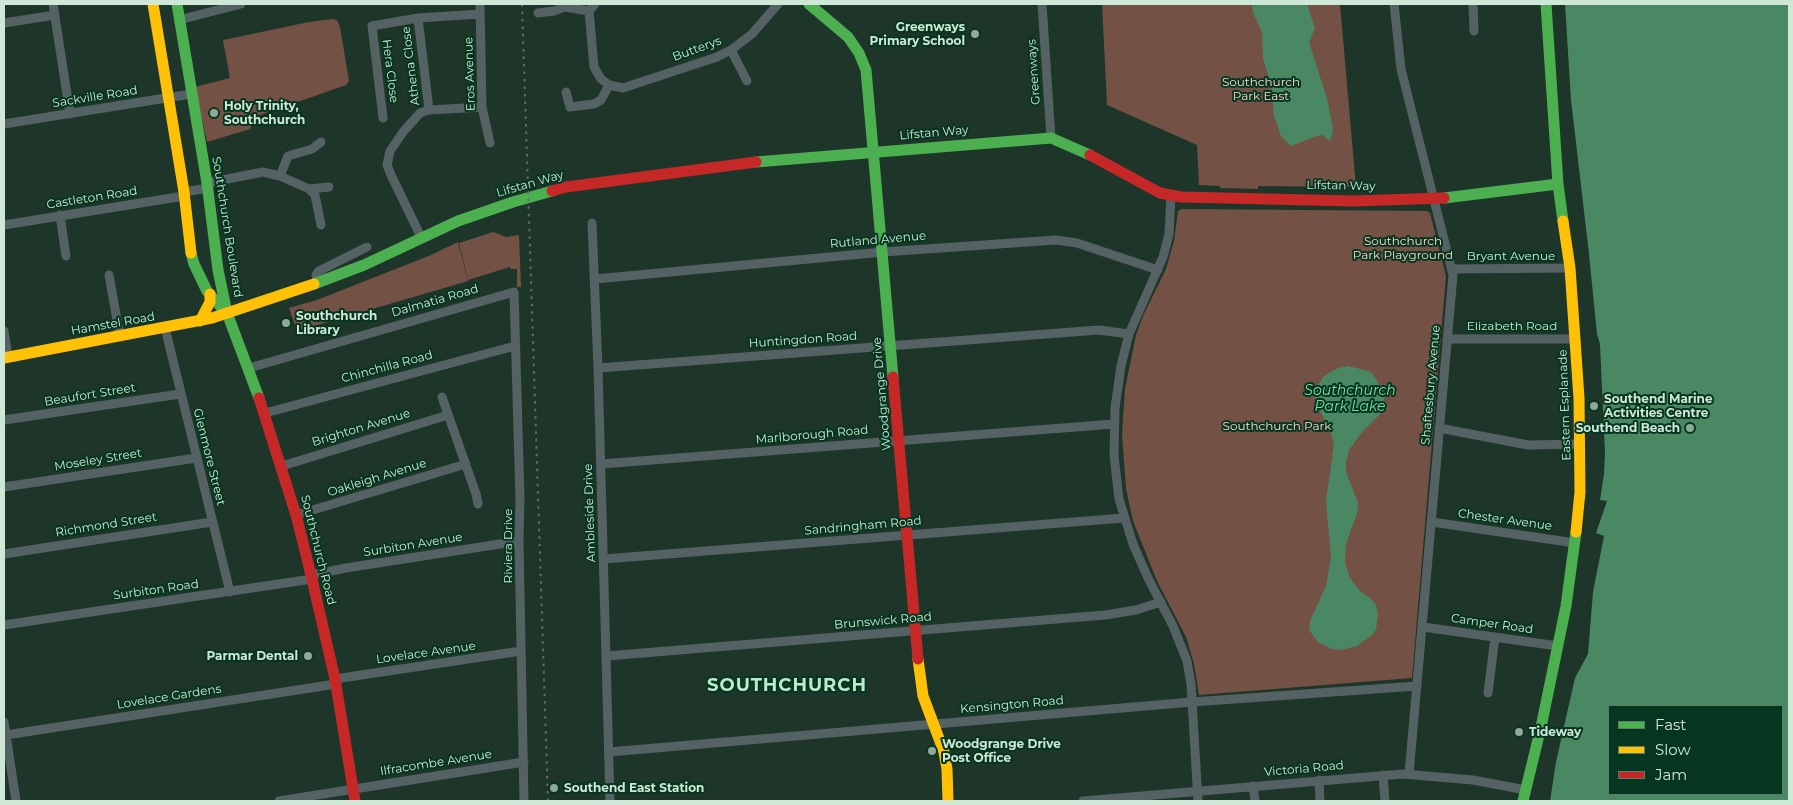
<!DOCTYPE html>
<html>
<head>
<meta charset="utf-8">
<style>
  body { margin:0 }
  #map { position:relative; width:1793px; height:805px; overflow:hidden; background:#1e362a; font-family:Montserrat,sans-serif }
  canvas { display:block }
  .frame { position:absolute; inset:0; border:5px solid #cfe7d7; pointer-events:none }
  .legend { position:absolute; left:1608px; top:705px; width:175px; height:90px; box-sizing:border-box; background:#06361f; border:1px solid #567d69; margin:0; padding:6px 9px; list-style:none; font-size:15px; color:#cfe7d7 }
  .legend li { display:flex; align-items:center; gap:10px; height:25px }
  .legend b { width:25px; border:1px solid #567d69 }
</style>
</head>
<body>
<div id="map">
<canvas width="1793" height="805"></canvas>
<div class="frame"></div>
<ul class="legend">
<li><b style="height:6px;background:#4caf50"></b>Fast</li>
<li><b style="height:6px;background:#ffc107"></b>Slow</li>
<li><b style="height:6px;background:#c62828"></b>Jam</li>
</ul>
</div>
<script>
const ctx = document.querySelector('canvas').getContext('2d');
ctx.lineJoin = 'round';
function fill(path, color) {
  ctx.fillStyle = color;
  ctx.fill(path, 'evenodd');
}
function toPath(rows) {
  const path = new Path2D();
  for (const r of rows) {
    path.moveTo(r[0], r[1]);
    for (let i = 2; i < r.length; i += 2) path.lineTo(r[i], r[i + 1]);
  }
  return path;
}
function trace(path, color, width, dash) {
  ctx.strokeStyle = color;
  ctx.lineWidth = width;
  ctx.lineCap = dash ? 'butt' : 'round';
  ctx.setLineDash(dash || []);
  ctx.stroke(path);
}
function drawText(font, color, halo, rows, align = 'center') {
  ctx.font = font + ' Montserrat,sans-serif';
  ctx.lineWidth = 4;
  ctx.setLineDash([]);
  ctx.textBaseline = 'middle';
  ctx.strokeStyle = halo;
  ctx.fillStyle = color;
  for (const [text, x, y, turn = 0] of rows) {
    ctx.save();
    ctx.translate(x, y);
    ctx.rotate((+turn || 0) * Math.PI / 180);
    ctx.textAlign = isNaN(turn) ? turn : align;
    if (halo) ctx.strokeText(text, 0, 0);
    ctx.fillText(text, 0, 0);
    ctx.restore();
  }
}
fill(toPath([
  [1102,4,1340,4,1356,187,1258,186,1258,189,1220,188,1220,186,1199,185,1197,145,1107,105],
  [332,19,337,20,340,27,349,81,346,85,249,119,251,127,250,129,207,142,195,87,230,78,223,40,309,22],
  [1182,209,1427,211,1430,213,1446,276,1412,678,1199,695,1194,664,1186,637,1157,581,1133,521,1126,489,1122,434,1125,389,1136,335,1143,316,1166,269,1174,241,1178,211],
  [493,232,506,237,519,235,521,287,517,287,517,269,511,269,510,267,468,280,459,243],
  [458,242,468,281,297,331,289,308,317,300,431,255]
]), '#735145');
fill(toPath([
  [1252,4,1307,4,1315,28,1309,42,1328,102,1332,124,1333,132,1330,141,1323,135,1314,137,1291,146,1281,136,1274,116,1271,85,1263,58,1262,32,1253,13],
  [1565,4,1789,4,1789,801,1550,801,1556,762,1575,678,1588,654,1593,592,1604,536,1596,533,1607,501,1600,500,1604,474,1605,453,1600,344,1597,334,1589,254,1571,100],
  [1609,706,1782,706,1782,794,1609,794],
  [1348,366,1369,371,1375,377,1382,391,1384,400,1380,414,1362,432,1349,450,1346,463,1346,472,1358,503,1357,513,1346,544,1345,563,1350,578,1359,590,1371,599,1376,605,1378,614,1376,630,1371,636,1357,646,1340,650,1332,649,1318,642,1309,630,1310,621,1326,586,1331,557,1326,501,1334,445,1331,433,1316,403,1315,395,1316,388,1324,376,1338,368]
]), '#4a8863');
trace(toPath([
  [53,4,70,114],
  [480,4,482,107,490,143],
  [563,4,565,7,589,11],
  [595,4,589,11,594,67,601,79,609,85,623,88,717,57,731,50,752,34,778,4],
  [1042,4,1051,138],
  [1394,4,1401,69,1453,275,1409,774],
  [1473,4,1474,31],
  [538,13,554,11,565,7],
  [418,18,429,110],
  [179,20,241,4],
  [4,23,55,15],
  [731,50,747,81],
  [566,92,570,107,594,104,601,100,609,85],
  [383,118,372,26,418,18,480,14],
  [4,124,191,94],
  [280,176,288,156,312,149,321,142],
  [207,183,263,172,280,176,309,189,315,195,321,225],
  [309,189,329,187],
  [184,192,208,188],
  [1171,196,1169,234,1163,257,1129,334,1121,366,1115,408,1114,455,1119,499,1133,544,1148,578,1173,626,1187,661,1191,684,1198,801],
  [60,215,66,256],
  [592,223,598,368,610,801],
  [4,225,184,196],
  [421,237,391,175,387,165,390,151,403,132,420,113,429,110,482,107],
  [1452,269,1570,268],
  [109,275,120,337],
  [595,279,883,252,1056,240,1077,243,1158,270],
  [318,283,316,275,319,271,367,247],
  [165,328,230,592],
  [4,331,8,357],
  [1447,339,1576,339],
  [249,368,514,292,520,498,519,541,524,801],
  [598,368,1099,330,1129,334],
  [442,397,476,494,478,504],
  [265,413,515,346],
  [4,420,180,394],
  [1439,428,1528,445,1580,444],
  [601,464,1114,424],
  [282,466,448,415],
  [4,487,196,458],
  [296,515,466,464],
  [1432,522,1575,543],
  [4,554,212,522],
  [604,559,1124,518],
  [311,575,346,568,519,541],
  [4,625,312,579],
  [1423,627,1558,646],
  [606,656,1105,615,1136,610,1161,602],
  [335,679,521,651],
  [1488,693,1495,637],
  [4,722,16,801],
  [6,735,336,684],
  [609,752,1192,702,1417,686],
  [1383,775,1385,801],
  [1319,780,1320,801],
  [1253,786,1255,801],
  [279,801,524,762],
  [1083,801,1403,774,1473,780,1526,790]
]), '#546263', 9);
trace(toPath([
  [177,4,207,183,218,270,227,313,259,398],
  [809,4,848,37,859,53,866,70,893,377],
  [1546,4,1558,184,1563,221],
  [756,162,1051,138,1090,155],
  [1444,198,1558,184],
  [191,253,194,264,207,291,226,313],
  [314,284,364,265,458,221,513,202,552,191],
  [1523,801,1541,727,1566,606,1576,532]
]), '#4caf50', 11);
trace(toPath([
  [153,4,184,192,191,253],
  [1563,221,1570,268,1579,398,1580,492,1576,532],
  [200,321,210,302,210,294],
  [4,358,212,318,314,284],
  [918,659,923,696,944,752,947,769,948,801]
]), '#ffc107', 11);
trace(toPath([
  [1090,155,1160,193,1181,197,1353,201,1444,198],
  [552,191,566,187,756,162],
  [893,377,918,659],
  [259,398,296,515,311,575,335,679,355,801]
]), '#c62828', 11);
trace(toPath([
  [522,4,548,801]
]), '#606e6b', 2, [2.5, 5]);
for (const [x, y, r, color] of [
  [975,34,5,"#91a99a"],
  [214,113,5,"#91a99a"],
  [286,323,5,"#91a99a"],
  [1594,406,5,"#91a99a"],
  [1690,428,5,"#91a99a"],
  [308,656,5,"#91a99a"],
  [1519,732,5,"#91a99a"],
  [932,751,5,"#91a99a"],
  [554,788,5,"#91a99a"]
]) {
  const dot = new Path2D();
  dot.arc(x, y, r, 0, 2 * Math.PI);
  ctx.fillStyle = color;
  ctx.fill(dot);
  trace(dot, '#06361f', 2);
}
drawText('bold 12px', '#cfe7d7', '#06361f', [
  ["Greenways",965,27,"right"],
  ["Primary School",965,41,"right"],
  ["Holy Trinity,",224,106],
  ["Southchurch",224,120],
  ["Southchurch",296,316],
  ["Library",296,330],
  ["Southend Marine",1604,399],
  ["Activities Centre",1604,413],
  ["Southend Beach",1680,428,"right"],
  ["Parmar Dental",298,656,"right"],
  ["Tideway",1529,732],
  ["Woodgrange Drive",942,744],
  ["Post Office",942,758],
  ["Southend East Station",564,788]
], 'left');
drawText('12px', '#cfe7d7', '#06361f', [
  ["Butterys",697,49,-20],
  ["Athena Close",411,66,-97],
  ["Hera Close",390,71,83],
  ["Greenways",1034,72,-94],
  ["Eros Avenue",470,74,-92],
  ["Sackville Road",95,97,-9],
  ["Lifstan Way",934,133,-5],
  ["Lifstan Way",530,184,-16],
  ["Lifstan Way",1341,186,1],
  ["Castleton Road",92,198,-9],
  ["Southchurch Boulevard",227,227,81],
  ["Rutland Avenue",878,240,-5],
  ["Bryant Avenue",1511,256],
  ["Dalmatia Road",435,301,-16],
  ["Hamstel Road",113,324,-10],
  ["Elizabeth Road",1512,326],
  ["Huntingdon Road",803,340,-4],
  ["Chinchilla Road",387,367,-15],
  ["Shaftesbury Avenue",1431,385,-85],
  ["Woodgrange Drive",882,394,-95],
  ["Beaufort Street",90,395,-9],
  ["Eastern Esplanade",1565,405,-92],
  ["Brighton Avenue",361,428,-17],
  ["Marlborough Road",812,435,-5],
  ["Glenmore Street",209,457,76],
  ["Moseley Street",98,460,-9],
  ["Oakleigh Avenue",377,478,-17],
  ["Ambleside Drive",590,513,-92],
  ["Chester Avenue",1505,520,8],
  ["Richmond Street",106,525,-9],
  ["Sandringham Road",863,526,-5],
  ["Surbiton Avenue",413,545,-9],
  ["Riviera Drive",508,546,-90],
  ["Southchurch Road",318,550,76],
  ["Surbiton Road",156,590,-8],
  ["Brunswick Road",883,621,-5],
  ["Camper Road",1492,624,8],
  ["Lovelace Avenue",426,653,-8],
  ["Lovelace Gardens",169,697,-9],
  ["Kensington Road",1012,705,-5],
  ["Ilfracombe Avenue",436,763,-9],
  ["Victoria Road",1304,769,-5]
]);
drawText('12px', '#fed6ca', '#06361f', [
  ["Southchurch",1261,82],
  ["Park East",1261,96],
  ["Southchurch",1403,241],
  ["Park Playground",1403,255],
  ["Southchurch Park",1277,426]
]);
drawText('italic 14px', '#7ddca4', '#06361f', [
  ["Southchurch",1350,391],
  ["Park Lake",1350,407]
]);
ctx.letterSpacing = '1px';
drawText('bold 18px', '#baebcb', '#06361f', [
  ["SOUTHCHURCH",787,686]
]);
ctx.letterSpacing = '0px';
</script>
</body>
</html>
